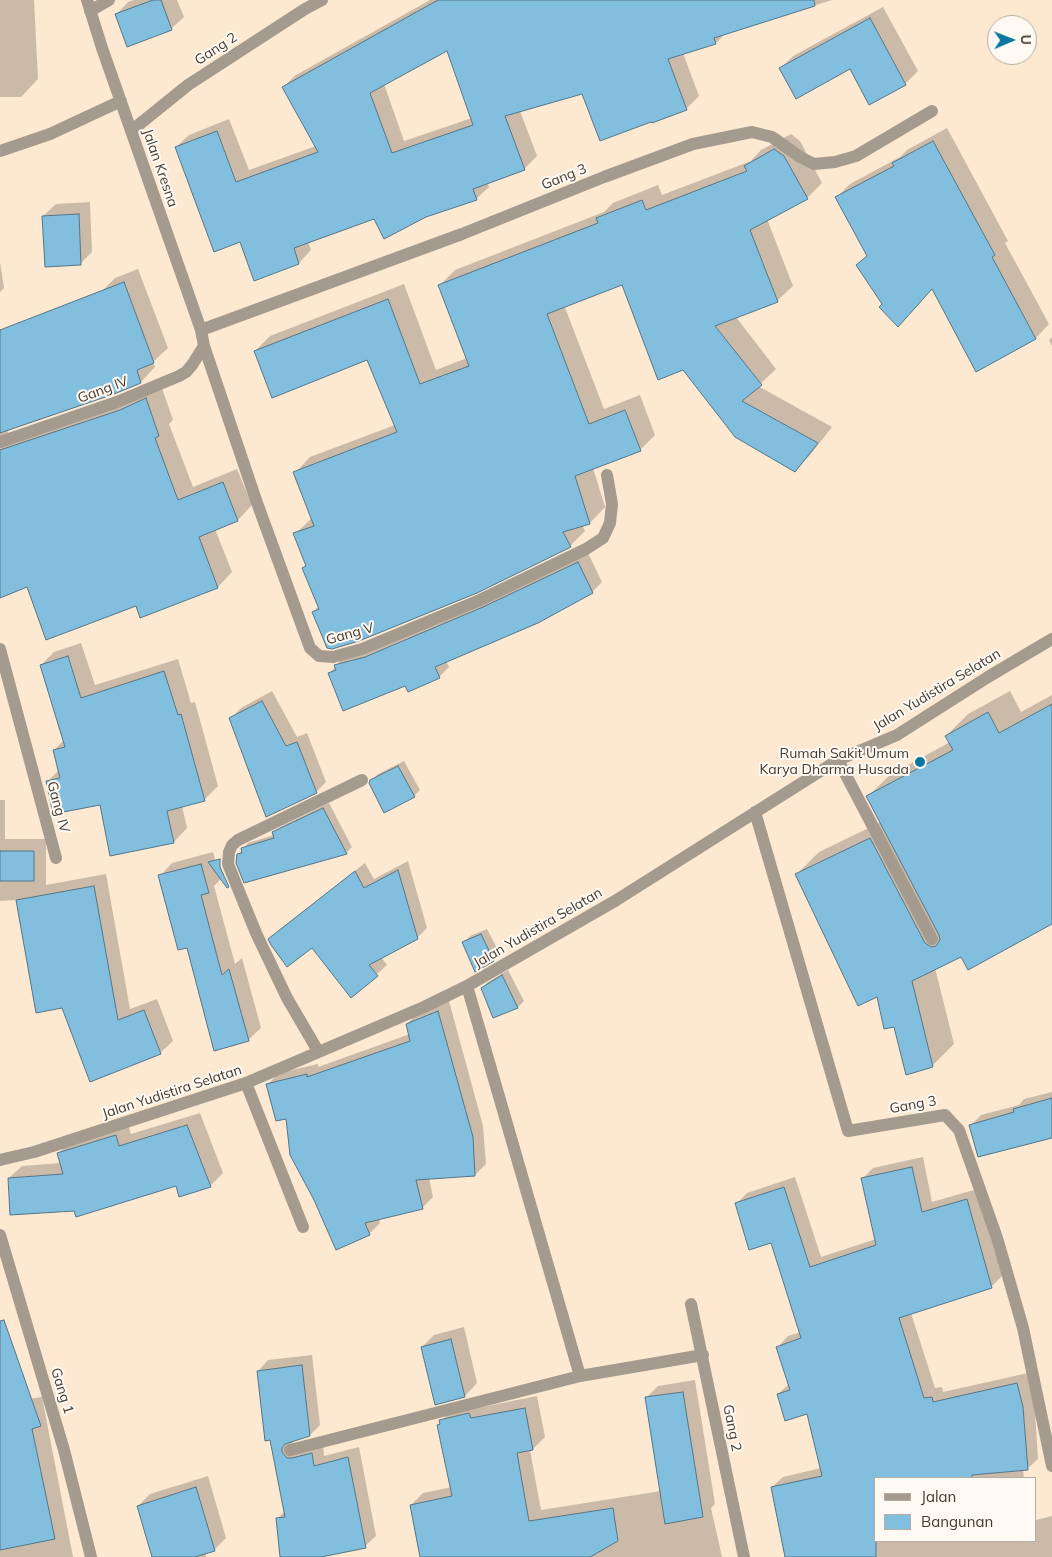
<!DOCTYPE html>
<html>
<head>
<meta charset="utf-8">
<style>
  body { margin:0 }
  #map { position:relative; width:1052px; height:1557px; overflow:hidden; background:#fde9d1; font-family:Mulish,sans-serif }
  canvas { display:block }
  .legend { position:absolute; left:874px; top:1477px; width:162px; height:65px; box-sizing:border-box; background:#fef9f3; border:1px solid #b4ada4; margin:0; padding:6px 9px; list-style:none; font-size:15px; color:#443a2e }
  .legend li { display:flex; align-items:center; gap:10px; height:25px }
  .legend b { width:25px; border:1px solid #b4ada4 }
  .north { position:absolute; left:987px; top:15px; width:50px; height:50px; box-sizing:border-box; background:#fef9f3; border:1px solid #b4ada4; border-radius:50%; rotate:89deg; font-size:14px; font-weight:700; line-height:20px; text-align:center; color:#443a2e }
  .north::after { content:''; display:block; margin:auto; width:18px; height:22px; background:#0877a1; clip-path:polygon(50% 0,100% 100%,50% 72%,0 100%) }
</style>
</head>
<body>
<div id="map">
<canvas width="1052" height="1557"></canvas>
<ul class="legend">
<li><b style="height:6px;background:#a59a8e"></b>Jalan</li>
<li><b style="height:14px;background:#82bfdf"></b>Bangunan</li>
</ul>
<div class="north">U</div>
</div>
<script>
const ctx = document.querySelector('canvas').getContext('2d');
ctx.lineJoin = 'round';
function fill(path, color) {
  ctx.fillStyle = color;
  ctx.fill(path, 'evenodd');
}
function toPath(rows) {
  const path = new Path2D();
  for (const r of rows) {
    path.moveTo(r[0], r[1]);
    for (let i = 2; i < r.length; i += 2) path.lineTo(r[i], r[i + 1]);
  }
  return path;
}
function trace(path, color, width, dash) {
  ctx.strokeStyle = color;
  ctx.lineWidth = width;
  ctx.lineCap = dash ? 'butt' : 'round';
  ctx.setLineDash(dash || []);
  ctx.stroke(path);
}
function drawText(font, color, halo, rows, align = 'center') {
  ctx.font = font + ' Mulish,sans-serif';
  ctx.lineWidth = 4;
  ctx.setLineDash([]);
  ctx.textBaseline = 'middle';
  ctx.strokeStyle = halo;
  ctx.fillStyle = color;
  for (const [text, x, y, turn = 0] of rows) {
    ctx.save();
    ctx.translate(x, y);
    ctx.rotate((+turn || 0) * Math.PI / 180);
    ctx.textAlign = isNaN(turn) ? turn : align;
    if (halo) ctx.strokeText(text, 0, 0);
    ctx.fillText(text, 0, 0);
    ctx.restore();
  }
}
fill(toPath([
  [0,0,34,0,38,79,21,97,0,97],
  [134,0,177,0,184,17,171,29,116,15,128,2],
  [430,0,832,0,726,33,716,43,683,53,699,96,686,109,583,92,520,111,537,156,524,169,487,182,489,187,476,199,374,217,308,242,311,250,299,263,255,279,241,240,176,147,189,135,229,119,249,170,316,146,283,87,296,75],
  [447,49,472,118,404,141,384,84],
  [883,7,918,71,905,84,870,104,851,68,781,68,793,56],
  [947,128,1008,241,1005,243,1049,324,1036,338,976,371,933,288,898,326,857,265,868,255,837,197,850,184,900,157,907,150],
  [791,134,800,141,822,183,807,198,767,219,793,286,777,301,736,317,776,369,758,386,832,427,810,455,795,471,623,283,564,305,604,409,640,395,655,435,640,450,593,468,605,507,590,523,582,525,585,531,570,546,313,612,319,606,303,568,307,565,295,534,312,518,295,473,310,457,395,425,368,359,255,351,270,336,404,284,436,370,467,358,440,285,455,270,604,212,613,203,658,185,662,195,751,161,761,150],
  [90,202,92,252,80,264,43,216,56,204],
  [0,262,4,288,0,292],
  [138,269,168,348,153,362,155,367,141,382,7,430,9,434,161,385,173,420,169,424,193,487,237,469,252,505,238,520,215,529,232,572,218,587,141,616,136,605,0,580,0,335,101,292,115,278],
  [1052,337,1052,346,1049,340],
  [588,553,602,582,592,592,446,661,449,667,439,677,406,685,329,674,345,655],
  [81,643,95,685,178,659,191,703,195,702,218,786,204,800,182,806,187,828,174,842,101,803,48,781,59,770,54,750,64,740,41,665,54,652],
  [272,691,297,737,307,733,326,782,316,792,231,718,241,708],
  [1010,691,1021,712,1052,695,1052,923,962,955,935,968,954,1044,932,1066,895,1025,877,996,797,874,819,852,881,822,868,796,890,775,950,742,946,736,968,714],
  [404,761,420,790,414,796,371,781,378,774],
  [0,800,5,800,5,839,46,839,46,885,106,874,130,1009,157,999,173,1041,160,1053,63,1007,17,900,0,901],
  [329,803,352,847,346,853,238,855,248,843,274,835,274,833,280,827],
  [213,852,220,880,214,886,235,964,242,958,261,1028,248,1040,187,946,160,876,172,863],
  [408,861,427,928,417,938,381,957,387,965,357,991,312,946,269,939,279,930,365,863,374,879],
  [487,929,500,954,494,960,475,970,464,942,470,936],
  [508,970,524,1001,518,1007,493,1016,482,988,488,982],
  [449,1001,483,1126,486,1164,475,1175,429,1178,433,1197,422,1208,379,1218,380,1223,369,1234,287,1117,268,1084,279,1073,318,1064,318,1067,410,1034,407,1024,418,1013],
  [1052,1092,1052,1136,971,1125,981,1115,1019,1105,1024,1099],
  [200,1113,223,1173,210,1186,177,1184,75,1209,9,1178,22,1166,61,1163,58,1154,70,1141,128,1124,131,1134],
  [923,1157,932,1202,977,1189,1002,1276,991,1287,911,1313,935,1388,942,1387,943,1392,1028,1373,1034,1396,1038,1459,1027,1469,1023,1470,1024,1478,876,1478,876,1541,1036,1541,1036,1520,1052,1516,1052,1557,786,1557,772,1487,783,1477,821,1468,808,1412,778,1394,789,1384,778,1347,788,1336,801,1332,772,1241,736,1204,747,1193,795,1177,821,1257,876,1239,863,1178,873,1168],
  [0,1322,22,1400,42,1397,73,1557,0,1557],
  [464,1327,477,1383,465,1396,436,1403,422,1347,434,1335],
  [312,1355,320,1425,310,1435,291,1441,298,1447,323,1443,324,1456,359,1447,376,1536,365,1546,328,1554,325,1557,281,1557,277,1519,285,1511,258,1371,268,1360],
  [695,1380,715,1504,711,1508,722,1557,431,1557,411,1505,423,1493,452,1487,441,1421,453,1409,482,1407,537,1396,545,1437,533,1449,530,1450,541,1510,661,1491,646,1398,658,1386],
  [208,1476,226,1538,214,1550,205,1552,206,1557,153,1557,138,1506,150,1494]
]), '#0003');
const building = toPath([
  [153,0,161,0,172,30,127,47,115,14,153,0],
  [438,0,814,0,815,6,714,38,716,44,668,59,687,110,652,123,651,122,600,141,582,94,505,116,525,170,473,189,477,200,426,217,384,239,374,219,294,248,299,264,254,281,240,242,214,252,175,147,217,131,236,182,318,152,282,87,438,0],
  [447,51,473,125,392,153,370,93,447,51],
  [870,18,906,85,869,105,850,69,796,99,779,68,870,18],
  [933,141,995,255,992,257,1036,339,976,372,932,289,898,327,879,307,882,304,856,265,867,256,835,197,894,166,892,163,933,141],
  [774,149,784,156,808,199,750,230,778,302,715,326,762,385,742,401,818,443,795,472,735,437,683,370,658,380,622,285,547,314,589,424,625,410,641,451,575,476,590,524,563,532,571,547,477,593,359,641,332,649,327,648,312,612,319,609,302,568,306,566,293,533,314,526,293,472,397,432,367,360,272,398,254,351,388,299,420,384,469,366,438,285,598,223,596,218,642,200,646,210,747,171,744,166,774,149],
  [79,214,81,265,45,267,42,216,79,214],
  [124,282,154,363,137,370,141,383,114,394,0,433,0,330,124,282],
  [146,398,159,436,155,438,178,500,223,482,238,521,199,537,218,588,140,618,136,606,46,640,27,587,0,598,0,450,120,410,146,398],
  [578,562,593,593,538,623,435,667,440,678,408,692,405,686,343,711,328,673,336,670,334,665,365,657,483,607,578,562],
  [68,656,81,698,164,671,178,715,181,714,205,801,167,811,174,843,110,856,100,805,53,814,46,781,60,778,53,750,65,747,40,665,68,656],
  [262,701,286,746,297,742,317,793,266,817,229,718,262,701],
  [1052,704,1052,924,968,970,961,957,912,981,933,1067,906,1075,894,1027,884,1029,877,997,858,1006,795,874,870,838,925,943,931,947,936,946,940,940,939,935,866,796,953,750,945,736,988,712,999,733,1052,704],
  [398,766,415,797,384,813,369,783,370,780,398,766],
  [323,808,347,854,244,883,236,863,237,854,242,853,241,848,274,838,272,832,323,808],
  [0,851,34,851,34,881,0,881,0,851],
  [220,859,220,867,229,887,227,888,208,862,220,859],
  [201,864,209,893,201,895,222,975,229,969,249,1041,214,1051,187,948,178,950,158,875,201,864],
  [398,870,418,939,369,965,378,976,351,998,312,948,287,967,271,945,268,939,355,871,364,888,398,870],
  [94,886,118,1020,144,1010,161,1054,90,1082,62,1008,36,1013,16,900,94,886],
  [481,934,494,961,475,972,462,942,481,934],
  [502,975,518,1008,493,1018,481,988,502,975],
  [438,1011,473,1137,475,1176,416,1180,423,1209,365,1223,370,1235,336,1250,314,1200,290,1155,286,1119,276,1121,266,1084,307,1074,307,1077,410,1041,406,1024,438,1011],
  [1052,1098,1052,1138,978,1157,969,1125,1014,1112,1013,1109,1052,1098],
  [187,1125,211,1187,179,1197,176,1186,76,1217,74,1211,10,1215,8,1178,63,1174,57,1153,116,1135,119,1146,187,1125],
  [912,1167,922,1212,967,1199,992,1288,899,1318,924,1398,932,1397,933,1402,1017,1383,1023,1407,1028,1470,972,1475,972,1478,876,1478,876,1557,785,1557,771,1487,822,1476,807,1414,785,1421,777,1394,790,1390,776,1347,801,1338,771,1243,749,1250,735,1203,784,1187,810,1267,876,1245,861,1178,912,1167],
  [4,1320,41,1426,32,1429,55,1539,0,1550,0,1321,4,1320],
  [451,1339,465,1397,435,1405,421,1347,451,1339],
  [302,1365,310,1436,285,1444,282,1448,282,1452,287,1458,292,1458,312,1453,314,1466,348,1457,366,1548,321,1557,280,1557,276,1518,285,1517,270,1440,265,1441,257,1371,302,1365],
  [683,1392,703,1517,665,1524,645,1397,683,1392],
  [525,1408,533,1450,517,1453,529,1521,613,1508,618,1541,590,1557,420,1557,410,1505,452,1496,437,1425,440,1424,439,1420,469,1413,471,1418,525,1408],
  [196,1487,215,1551,195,1557,152,1557,137,1506,196,1487]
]);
fill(building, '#82bfdf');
trace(building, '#537588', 1);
trace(toPath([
  [87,0,102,48,201,330,204,346,256,500,310,648,319,656,333,657,362,649,480,600,586,549,603,538,610,523,612,504,607,475],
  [90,11,109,0],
  [131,131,188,85,305,9,322,0],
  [0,151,50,134,121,101],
  [201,330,462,234,604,177,693,144,752,132,772,137,800,157,814,164,835,162,856,156,932,111],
  [0,442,117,402,179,376,186,372,192,365,204,346],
  [0,649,56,858],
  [838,760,932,939],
  [755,812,848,1131,945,1115,959,1130,997,1238,1023,1328,1052,1466],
  [467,986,580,1376],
  [318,1051,287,998,256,933,228,864,229,852,232,845,238,840,362,780],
  [246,1083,303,1227],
  [0,1160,34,1152,246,1083,424,1007,467,986,615,901,838,760,897,735,988,677,1052,639],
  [0,1235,64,1450,91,1557],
  [691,1304,744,1557],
  [290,1450,580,1376,703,1355]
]), '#a59a8e', 12);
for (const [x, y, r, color] of [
  [920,762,6,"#0877a1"]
]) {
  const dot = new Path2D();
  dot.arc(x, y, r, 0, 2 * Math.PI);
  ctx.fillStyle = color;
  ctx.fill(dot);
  trace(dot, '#fef9f3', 2);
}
drawText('14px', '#443a2e', '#fef9f3', [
  ["Gang 2",216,49,-33],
  ["Jalan Kresna",160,168,71],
  ["Gang 3",564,177,-22],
  ["Gang IV",103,390,-20],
  ["Gang V",350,634,-15],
  ["Jalan Yudistira Selatan",937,690,-31],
  ["Gang IV",58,807,75],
  ["Jalan Yudistira Selatan",538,928,-30],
  ["Jalan Yudistira Selatan",172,1092,-18],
  ["Gang 3",913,1105,-10],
  ["Gang 1",62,1391,73],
  ["Gang 2",732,1428,79]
]);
drawText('14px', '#443a2e', '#fef9f3', [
  ["Rumah Sakit Umum",909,754],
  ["Karya Dharma Husada",909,770]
], 'right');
</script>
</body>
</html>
